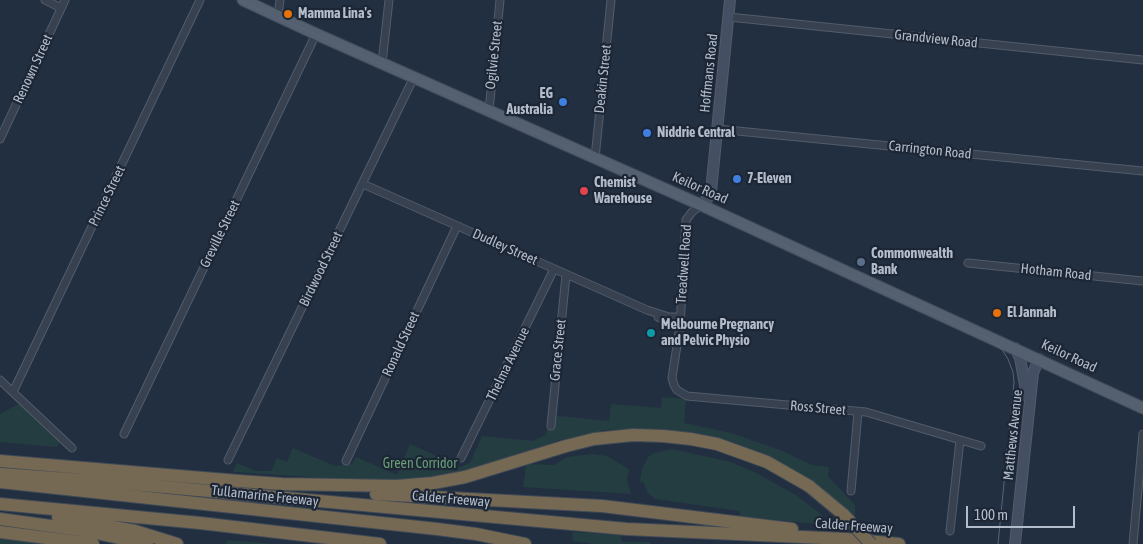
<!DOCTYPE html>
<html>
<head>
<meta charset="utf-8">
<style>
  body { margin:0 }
  #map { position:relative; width:1143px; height:544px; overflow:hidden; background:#222f40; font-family:"Asap Condensed",sans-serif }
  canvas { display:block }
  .scale { position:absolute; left:966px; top:506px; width:109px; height:22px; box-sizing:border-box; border:2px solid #b3bcca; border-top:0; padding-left:6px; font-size:15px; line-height:18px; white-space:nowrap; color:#b3bcca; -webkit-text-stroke:4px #1c2635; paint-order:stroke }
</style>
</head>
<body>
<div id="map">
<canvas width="1143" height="544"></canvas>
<div class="scale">100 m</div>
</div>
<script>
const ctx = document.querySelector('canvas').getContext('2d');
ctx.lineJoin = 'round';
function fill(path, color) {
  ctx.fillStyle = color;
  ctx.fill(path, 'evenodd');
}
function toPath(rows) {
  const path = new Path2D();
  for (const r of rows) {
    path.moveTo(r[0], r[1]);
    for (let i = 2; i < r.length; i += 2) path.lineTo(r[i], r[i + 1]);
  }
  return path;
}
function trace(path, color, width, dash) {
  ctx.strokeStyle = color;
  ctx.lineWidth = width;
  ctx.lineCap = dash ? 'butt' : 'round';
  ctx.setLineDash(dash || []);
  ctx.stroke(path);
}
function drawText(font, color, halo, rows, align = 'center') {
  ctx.font = font + ' "Asap Condensed",sans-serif';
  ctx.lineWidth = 4.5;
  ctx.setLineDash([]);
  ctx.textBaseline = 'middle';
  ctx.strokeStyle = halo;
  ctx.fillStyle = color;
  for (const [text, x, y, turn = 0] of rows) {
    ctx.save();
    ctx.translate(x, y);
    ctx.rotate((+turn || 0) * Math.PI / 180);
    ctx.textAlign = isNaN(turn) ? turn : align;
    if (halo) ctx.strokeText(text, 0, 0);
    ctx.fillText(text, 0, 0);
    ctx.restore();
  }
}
fill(toPath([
  [662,397,686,399,684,423,731,433,780,450,812,465,829,467,828,476,855,505,855,517,818,485,778,461,732,442,686,432,635,429,606,430,560,440,479,467,419,479,341,479,233,472,237,463,256,471,271,471,277,458,287,462,293,448,335,466,352,464,356,457,397,475,410,444,451,462,451,465,457,468,470,463,482,436,533,441,546,435,548,415,609,421,611,404,661,408],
  [20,403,61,440,57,447,0,442,0,414],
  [672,449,731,462,754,472,796,495,823,516,816,524,741,516,739,511,655,499,648,493,643,482,640,482,642,469,648,457,654,453],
  [592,454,607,456,629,469,627,481,631,494,523,487,526,466,529,464,554,465,567,457],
  [572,532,620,535,622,542,650,542,650,544,593,544,573,541],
  [0,535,53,544,0,544],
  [227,540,274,544,226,544]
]), '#243d41');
const street = toPath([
  [45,0,61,8],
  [278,16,280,0],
  [729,17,1143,60],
  [382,63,389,0],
  [489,111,500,0],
  [717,129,1143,171],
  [0,139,65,0],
  [595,158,611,0],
  [363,184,647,310,669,317,680,317],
  [701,205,692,212,686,220,680,326,672,378,674,385,677,390,687,396,866,412,981,446],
  [968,263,1143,281],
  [658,317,680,326],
  [0,380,72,448],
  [13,392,200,0],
  [551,426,566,275],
  [124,434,316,34],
  [461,458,554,269],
  [228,460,414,77],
  [346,461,457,226],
  [851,491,858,412],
  [950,531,960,440],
  [1133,544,1143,434]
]);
const secondary = toPath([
  [701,205,708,198,711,191,730,0],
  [1015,348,1020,358,1027,396],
  [1015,544,1033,373,1039,359]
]);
const primary = toPath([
  [243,0,316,34,701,205,1143,408]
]);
const highway = toPath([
  [0,461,239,481,282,484,397,486,433,483,465,477,566,446,594,439,633,435,663,436,691,439,717,444,767,462,809,486,844,515],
  [0,474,110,482,627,529,846,539,899,544],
  [0,482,437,529,476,534,525,544],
  [376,494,602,506,792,529],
  [0,504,200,523,380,544],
  [58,517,135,531,177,544],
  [0,519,87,531,147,544],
  [0,532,93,544]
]);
trace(street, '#525c6a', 9);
trace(secondary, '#525c6a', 12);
trace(primary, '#404a59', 13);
trace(highway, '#3f4957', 14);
trace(street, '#374150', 7);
trace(secondary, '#444f63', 10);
trace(primary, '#546070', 11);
trace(highway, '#766953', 12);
trace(toPath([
  [238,0,714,213,993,341,1003,351,1008,359,1013,372,1014,382,998,544]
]), '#586477', 1);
const highwayBridge = toPath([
  [844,515,871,544]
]);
trace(highwayBridge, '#3f4957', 14, []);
trace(highwayBridge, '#766953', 12);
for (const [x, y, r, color] of [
  [288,14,5,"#e8710a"],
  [563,102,5,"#3f7fe0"],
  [647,133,5,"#3f7fe0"],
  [737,179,5,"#3f7fe0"],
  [584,191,5,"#e0444e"],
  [861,262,5,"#5c6f8a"],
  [997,313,5,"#e8710a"],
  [651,333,5,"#0f9aa8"]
]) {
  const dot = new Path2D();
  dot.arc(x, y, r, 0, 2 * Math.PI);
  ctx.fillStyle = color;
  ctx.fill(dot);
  trace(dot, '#1c2635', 2);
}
drawText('bold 14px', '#b3bcca', '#1c2635', [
  ["Mamma Lina's",298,14],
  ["EG",553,94,"right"],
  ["Australia",553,110,"right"],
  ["Niddrie Central",657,133],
  ["7-Eleven",747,179],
  ["Chemist",594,183],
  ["Warehouse",594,199],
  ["Commonwealth",871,254],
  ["Bank",871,270],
  ["El Jannah",1007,313],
  ["Melbourne Pregnancy",661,325],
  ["and Pelvic Physio",661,341]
], 'left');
drawText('14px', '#b3bcca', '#1c2635', [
  ["Grandview Road",936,39,6],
  ["Ogilvie Street",494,55,-84],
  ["Renown Street",33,69,-65],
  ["Hoffmans Road",709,73,-84],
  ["Deakin Street",603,79,-84],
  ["Carrington Road",930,150,6],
  ["Keilor Road",700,188,24],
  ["Prince Street",107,196,-64],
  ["Greville Street",220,234,-64],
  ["Dudley Street",505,247,24],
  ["Treadwell Road",684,264,-86],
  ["Birdwood Street",321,269,-64],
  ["Hotham Road",1056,272,6],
  ["Ronald Street",401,344,-65],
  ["Grace Street",558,350,-84],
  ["Keilor Road",1069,356,25],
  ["Thelma Avenue",508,364,-64],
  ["Ross Street",818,408,5],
  ["Matthews Avenue",1013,435,-84],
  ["Tullamarine Freeway",265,496,6],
  ["Calder Freeway",451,499,5],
  ["Calder Freeway",854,526,4]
]);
drawText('14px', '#689d75', '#1c2635', [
  ["Green Corridor",420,464]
]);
</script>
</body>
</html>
